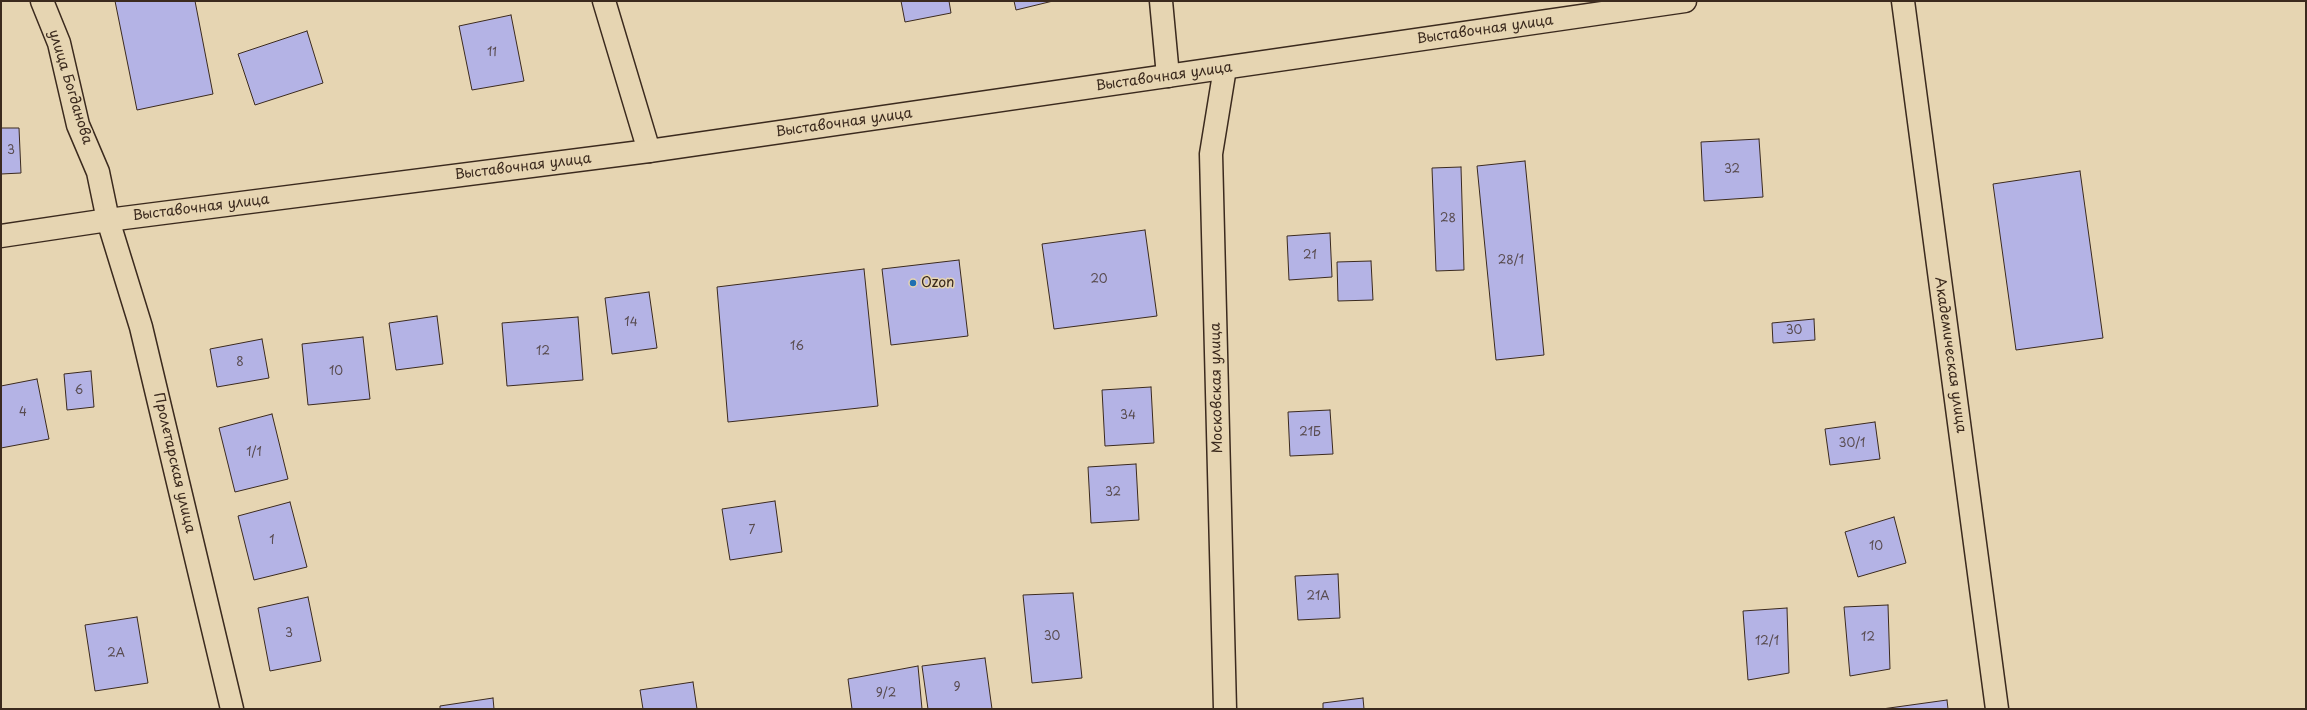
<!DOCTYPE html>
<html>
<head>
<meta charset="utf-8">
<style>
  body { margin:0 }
  #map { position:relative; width:2307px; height:710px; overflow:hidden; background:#e6d5b2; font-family:"Playpen Sans",sans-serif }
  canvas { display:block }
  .frame { position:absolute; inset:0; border:2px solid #3b2a1e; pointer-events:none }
</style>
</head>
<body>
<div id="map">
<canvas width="2307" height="710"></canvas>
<div class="frame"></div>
</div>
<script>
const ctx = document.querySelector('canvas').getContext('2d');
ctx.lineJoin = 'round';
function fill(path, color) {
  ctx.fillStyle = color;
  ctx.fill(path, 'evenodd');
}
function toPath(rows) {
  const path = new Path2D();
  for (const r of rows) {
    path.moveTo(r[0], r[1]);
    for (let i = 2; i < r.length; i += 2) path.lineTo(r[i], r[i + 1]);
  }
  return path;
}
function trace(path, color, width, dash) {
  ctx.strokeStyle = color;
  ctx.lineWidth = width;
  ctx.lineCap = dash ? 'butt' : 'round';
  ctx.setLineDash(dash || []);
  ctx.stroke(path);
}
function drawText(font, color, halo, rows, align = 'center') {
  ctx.font = font + ' "Playpen Sans",sans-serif';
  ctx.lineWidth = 3;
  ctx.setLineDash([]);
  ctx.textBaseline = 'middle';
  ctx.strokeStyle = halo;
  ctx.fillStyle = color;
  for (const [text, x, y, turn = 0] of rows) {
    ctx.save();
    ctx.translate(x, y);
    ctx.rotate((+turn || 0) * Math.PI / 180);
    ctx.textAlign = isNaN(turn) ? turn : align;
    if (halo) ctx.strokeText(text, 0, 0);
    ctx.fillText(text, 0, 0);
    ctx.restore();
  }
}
const building = toPath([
  [115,1,195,1,213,94,137,110,115,1],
  [901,1,949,1,951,13,905,22,901,1],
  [1014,1,1053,1,1016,10,1014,1],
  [511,15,524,81,472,90,459,26,511,15],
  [307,31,323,83,255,105,238,54,307,31],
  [1,128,19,128,21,173,1,174,1,128],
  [1759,139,1763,197,1704,201,1701,142,1759,139],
  [1525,161,1544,355,1496,360,1477,166,1525,161],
  [1461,167,1464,270,1436,271,1432,168,1461,167],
  [2080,171,2103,338,2016,350,1993,184,2080,171],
  [1145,230,1157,316,1054,329,1042,244,1145,230],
  [1330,233,1332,277,1289,280,1287,236,1330,233],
  [959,260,968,336,891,345,882,269,959,260],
  [1371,261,1373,300,1338,301,1337,262,1371,261],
  [864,269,878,406,728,422,717,287,864,269],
  [649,292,657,348,612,354,605,298,649,292],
  [437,316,443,364,396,370,389,323,437,316],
  [578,317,583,380,507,386,502,323,578,317],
  [1814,319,1815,340,1773,343,1772,323,1814,319],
  [363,337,370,399,308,405,302,344,363,337],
  [262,339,269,378,217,387,210,349,262,339],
  [91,371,94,407,67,410,64,374,91,371],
  [37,379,49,439,1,448,1,386,37,379],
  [1151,387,1154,443,1105,446,1102,390,1151,387],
  [1330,410,1333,454,1290,456,1288,412,1330,410],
  [272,414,288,479,235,492,219,428,272,414],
  [1875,422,1880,459,1830,465,1825,429,1875,422],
  [1136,464,1139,520,1091,523,1088,467,1136,464],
  [775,501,782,552,730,560,722,509,775,501],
  [290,502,307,567,254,580,238,516,290,502],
  [1894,517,1906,563,1858,577,1845,532,1894,517],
  [1338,574,1340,618,1298,620,1295,576,1338,574],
  [1073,593,1082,678,1032,683,1023,595,1073,593],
  [308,597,321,661,270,671,258,608,308,597],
  [1888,605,1890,669,1850,676,1844,607,1888,605],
  [1787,608,1789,673,1748,680,1743,611,1787,608],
  [137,617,148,683,95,691,85,625,137,617],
  [985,658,992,709,928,709,922,666,985,658],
  [918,666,922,709,852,709,848,679,918,666],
  [693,682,697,709,643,709,640,690,693,682],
  [493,698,494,709,440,709,440,706,493,698],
  [1363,698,1364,709,1323,709,1323,703,1363,698],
  [1947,700,1948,709,1882,709,1947,700]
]);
fill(building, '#b4b3e5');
trace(building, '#3b2a1e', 1);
const street = toPath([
  [42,1,59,43,78,125,98,172,108,220,141,327,232,709],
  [604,1,649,151],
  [1161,1,1168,76],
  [1903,1,1997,709],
  [1225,709,1211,154,1225,68]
]);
const secondary = toPath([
  [1,236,108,220,649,151,1685,1]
]);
trace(street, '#3b2a1e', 25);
trace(secondary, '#3b2a1e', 25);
trace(street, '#e6d5b2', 22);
trace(secondary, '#e6d5b2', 22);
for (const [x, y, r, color] of [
  [913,283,4,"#1f6fb2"]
]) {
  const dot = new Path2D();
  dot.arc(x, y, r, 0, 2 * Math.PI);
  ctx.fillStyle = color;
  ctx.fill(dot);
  trace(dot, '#e6d5b2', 1.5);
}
drawText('12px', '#594c50', null, [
  ["11",492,53],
  ["3",11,151],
  ["32",1732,170],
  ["28",1448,219],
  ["21",1310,256],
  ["28/1",1511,261],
  ["20",1099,280],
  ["14",631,323],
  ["30",1794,331],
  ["16",797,347],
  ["12",543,352],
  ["8",240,363],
  ["10",336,372],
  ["6",79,391],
  ["4",23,413],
  ["34",1128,416],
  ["21Б",1310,433],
  ["30/1",1852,444],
  ["1/1",254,453],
  ["32",1113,493],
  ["7",752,531],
  ["1",272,541],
  ["10",1876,547],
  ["21А",1318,597],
  ["3",289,634],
  ["30",1052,637],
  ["12",1868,638],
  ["12/1",1767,642],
  ["2А",116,654],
  ["9",957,688],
  ["9/2",886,694]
]);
drawText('14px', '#3b2a1e', '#e6d5b2', [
  ["Выставочная улица",1485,30,-8],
  ["Выставочная улица",1164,77,-8],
  ["улица Богданова",70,87,73],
  ["Выставочная улица",844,123,-8],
  ["Выставочная улица",523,167,-7],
  ["Выставочная улица",201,208,-7],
  ["Академическая улица",1950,355,82],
  ["Московская улица",1217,388,-91],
  ["Пролетарская улица",174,463,77]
]);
drawText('14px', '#3b2a1e', '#e6d5b2', [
  ["Ozon",921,283]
], 'left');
</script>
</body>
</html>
